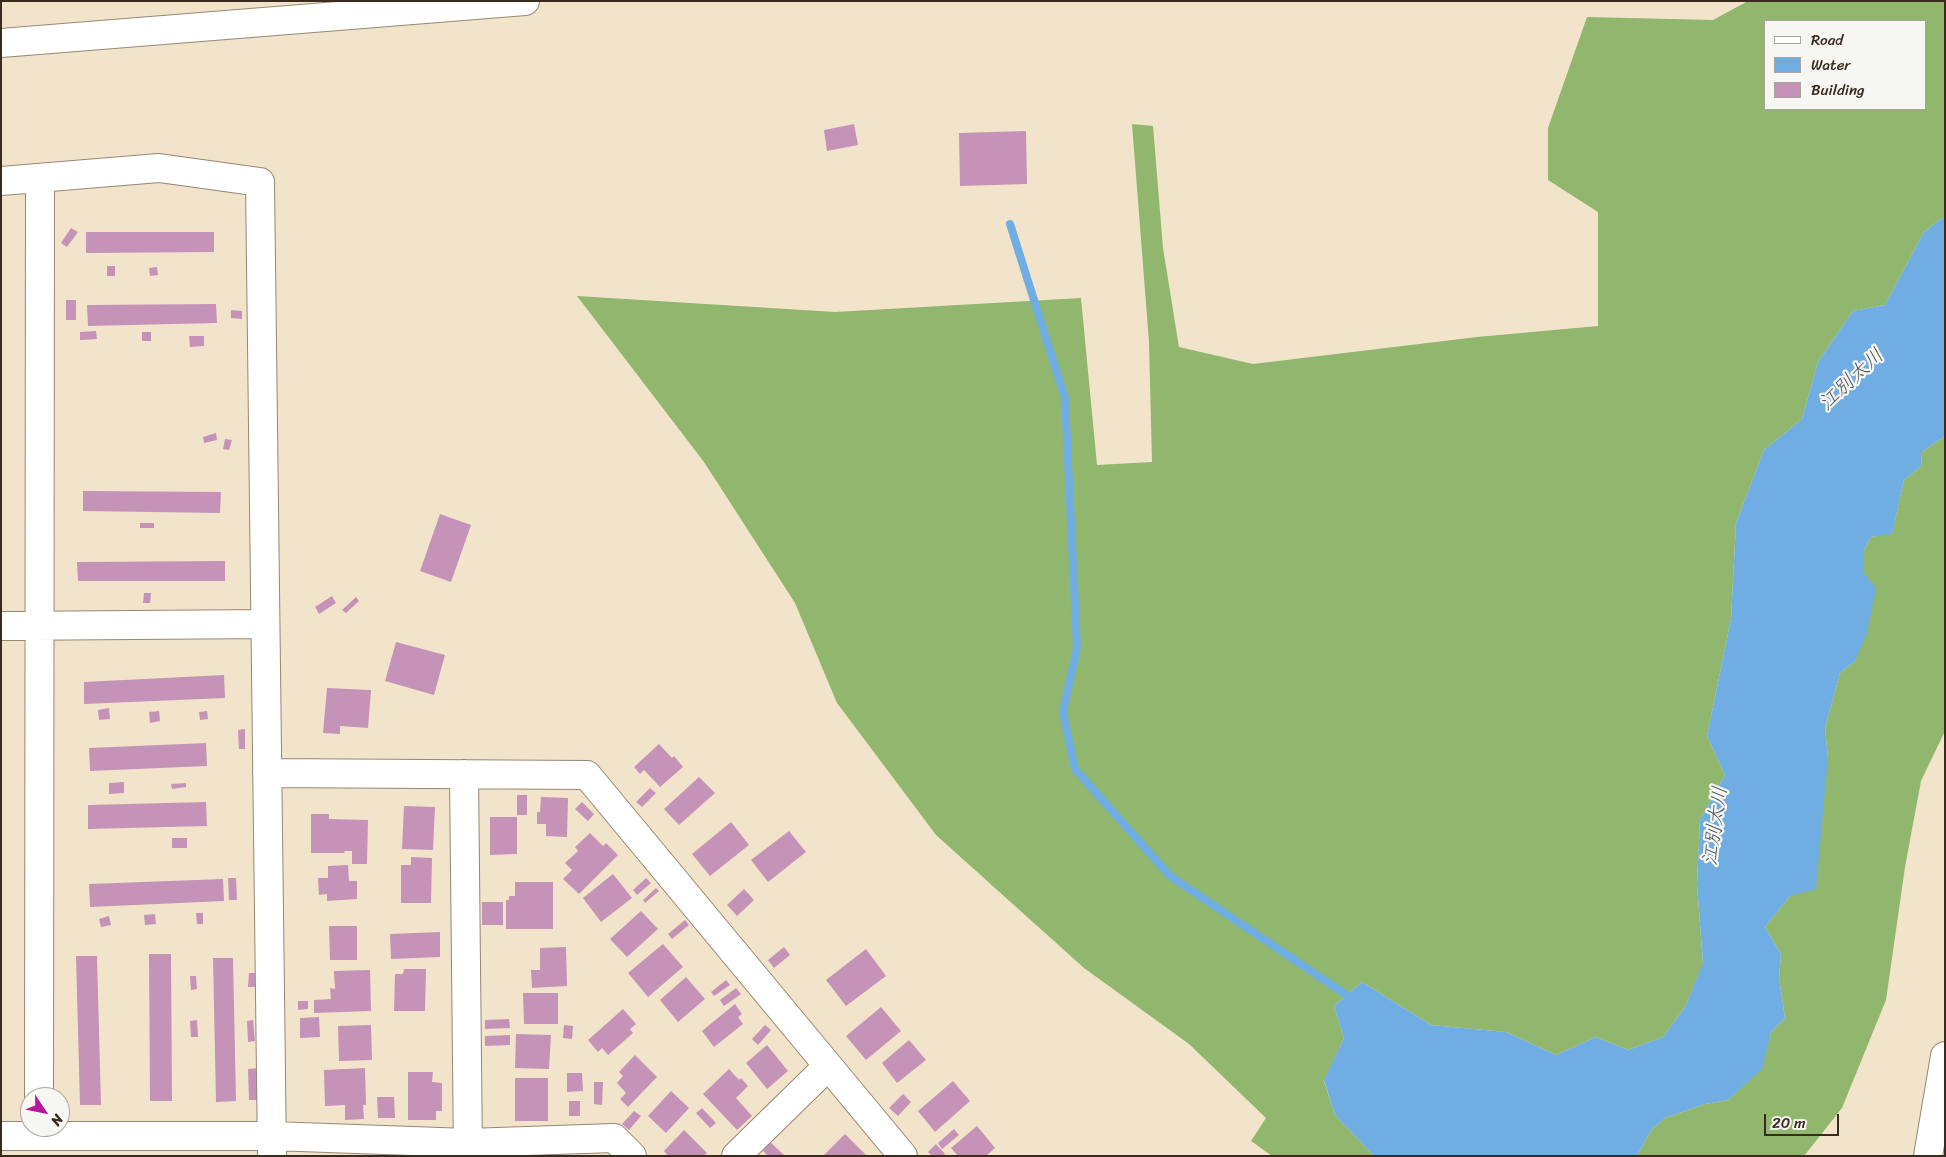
<!DOCTYPE html>
<html>
<head>
<meta charset="utf-8">
<style>
  body { margin:0 }
  #map { position:relative; width:1946px; height:1157px; overflow:hidden; background:#f2e4cb; font-family:Sriracha,sans-serif }
  canvas { display:block }
  .frame { position:absolute; inset:0; border:2px solid #3b2a1e; pointer-events:none }
  .legend { position:absolute; left:1764px; top:20px; width:162px; height:90px; box-sizing:border-box; background:#f6f6f2; border:1px solid #aba49d; margin:0; padding:6px 9px; list-style:none; font-size:15px; color:#3b2a1e }
  .legend li { display:flex; align-items:center; gap:10px; height:25px }
  .legend b { width:25px; border:1px solid #aba49d }
  .north { position:absolute; left:20px; top:1087px; width:50px; height:50px; box-sizing:border-box; background:#f6f6f2; border:1px solid #aba49d; border-radius:50%; rotate:124deg; font-size:14px; font-weight:700; line-height:20px; text-align:center; color:#3b2a1e }
  .north::after { content:''; display:block; margin:auto; width:18px; height:22px; background:#b5179e; clip-path:polygon(50% 0,100% 100%,50% 72%,0 100%) }
  .scale { position:absolute; left:1764px; top:1114px; width:75px; height:22px; box-sizing:border-box; border:2px solid #3b2a1e; border-top:0; padding-left:6px; font-size:15px; line-height:18px; white-space:nowrap; color:#3b2a1e; -webkit-text-stroke:4px #f6f6f2; paint-order:stroke }
</style>
</head>
<body>
<div id="map">
<canvas width="1946" height="1157"></canvas>
<div class="frame"></div>
<ul class="legend">
<li><b style="height:6px;background:#fff"></b>Road</li>
<li><b style="height:14px;background:#6fade2"></b>Water</li>
<li><b style="height:14px;background:#c593b7"></b>Building</li>
</ul>
<div class="north">N</div>
<div class="scale">20 m</div>
</div>
<script>
const ctx = document.querySelector('canvas').getContext('2d');
ctx.lineJoin = 'round';
function fill(path, color) {
  ctx.fillStyle = color;
  ctx.fill(path, 'evenodd');
}
function toPath(rows) {
  const path = new Path2D();
  for (const r of rows) {
    path.moveTo(r[0], r[1]);
    for (let i = 2; i < r.length; i += 2) path.lineTo(r[i], r[i + 1]);
  }
  return path;
}
function trace(path, color, width, dash) {
  ctx.strokeStyle = color;
  ctx.lineWidth = width;
  ctx.lineCap = dash ? 'butt' : 'round';
  ctx.setLineDash(dash || []);
  ctx.stroke(path);
}
function drawText(font, color, halo, rows, align = 'center') {
  ctx.font = font + ' Sriracha,"Klee One",sans-serif';
  ctx.lineWidth = 4.5;
  ctx.setLineDash([]);
  ctx.textBaseline = 'middle';
  ctx.strokeStyle = halo;
  ctx.fillStyle = color;
  for (const [text, x, y, turn = 0] of rows) {
    ctx.save();
    ctx.translate(x, y);
    ctx.rotate((+turn || 0) * Math.PI / 180);
    ctx.textAlign = isNaN(turn) ? turn : align;
    if (halo) ctx.strokeText(text, 0, 0);
    ctx.fillText(text, 0, 0);
    ctx.restore();
  }
}
fill(toPath([
  [1748,1,1945,1,1945,216,1924,232,1885,305,1853,311,1818,362,1802,419,1764,450,1736,523,1731,619,1707,736,1725,775,1700,820,1697,884,1703,964,1685,1007,1663,1037,1628,1050,1596,1037,1556,1055,1506,1032,1431,1025,1362,982,1334,1006,1344,1038,1324,1081,1335,1115,1374,1156,1272,1156,1251,1141,1266,1118,1189,1044,1084,968,936,835,837,703,795,603,704,462,577,296,835,312,1081,298,1097,465,1152,462,1149,342,1132,124,1153,126,1163,248,1179,347,1253,364,1477,337,1598,326,1598,212,1548,180,1548,128,1587,17,1713,20],
  [1765,21,1925,21,1925,109,1765,109],
  [1945,436,1945,731,1921,781,1905,867,1886,1000,1842,1108,1804,1156,1637,1156,1651,1130,1665,1118,1705,1104,1728,1100,1761,1069,1771,1032,1785,1018,1779,978,1781,954,1765,927,1790,896,1828,758,1825,728,1840,673,1855,661,1864,573,1864,550,1871,537,1892,533,1904,480,1921,466,1922,452]
]), '#90b76d');
fill(toPath([
  [1945,216,1945,436,1922,452,1921,466,1904,480,1892,534,1871,537,1864,550,1864,573,1876,588,1867,633,1855,661,1840,673,1825,728,1828,758,1816,889,1790,896,1765,927,1781,954,1779,978,1785,1018,1771,1032,1762,1069,1728,1100,1705,1104,1665,1118,1651,1130,1637,1156,1374,1156,1335,1115,1324,1080,1344,1038,1334,1006,1362,982,1431,1025,1506,1032,1556,1055,1596,1037,1628,1050,1663,1037,1685,1007,1703,963,1697,884,1700,820,1725,775,1707,736,1731,619,1736,523,1764,450,1802,419,1818,362,1853,311,1885,305,1924,232]
]), '#6fade2');
trace(toPath([
  [1010,224,1065,398,1077,647,1063,712,1075,769,1170,876,1354,1000]
]), '#6fade2', 8);
fill(toPath([
  [854,124,858,145,827,151,824,130],
  [1026,131,1027,184,960,186,959,133],
  [71,228,78,232,67,247,61,243],
  [86,232,214,232,214,252,86,253],
  [107,266,115,266,115,276,107,276],
  [157,267,158,275,150,276,149,268],
  [66,300,76,300,76,320,66,320],
  [216,304,217,323,88,326,87,305],
  [231,310,242,311,242,319,231,318],
  [96,331,97,339,80,340,80,332],
  [142,332,151,332,151,341,142,341],
  [189,336,204,336,204,346,190,347],
  [216,433,217,440,204,443,203,437],
  [225,439,232,440,229,450,223,449],
  [83,491,221,492,220,513,83,511],
  [440,514,471,525,451,582,420,571],
  [140,523,154,523,154,528,140,528],
  [225,561,225,581,78,581,77,562],
  [144,593,151,593,150,603,143,603],
  [332,596,336,603,319,614,315,607],
  [356,597,359,601,346,613,342,610],
  [396,642,445,655,434,695,385,681],
  [224,675,225,698,84,704,84,682],
  [327,688,371,690,368,728,340,726,340,734,323,733],
  [109,708,110,719,99,720,98,710],
  [159,711,160,721,150,723,149,712],
  [207,711,208,719,200,720,199,712],
  [245,729,245,749,239,749,238,730],
  [206,743,207,766,90,771,89,748],
  [659,744,672,758,674,756,683,767,660,787,644,770,640,774,634,767],
  [699,777,715,793,679,825,664,809],
  [124,782,124,793,109,794,109,783],
  [186,783,186,787,172,789,171,784],
  [650,788,656,793,642,807,636,802],
  [517,795,527,795,527,815,517,815],
  [541,797,568,798,567,837,546,836,546,824,537,824,537,812,540,812],
  [206,802,207,826,88,829,88,805],
  [582,802,594,814,588,821,575,809],
  [404,806,435,807,433,850,402,849],
  [311,814,329,814,329,819,368,820,367,864,352,864,352,851,344,851,345,853,311,853],
  [490,817,517,817,517,854,490,855],
  [731,822,749,845,710,876,692,854],
  [789,831,806,852,768,882,751,860],
  [590,833,603,846,606,843,618,855,579,894,563,879,572,870,565,863,578,851,575,847],
  [172,838,187,838,187,848,172,848],
  [411,857,432,858,431,903,401,903,401,865,411,865],
  [348,865,349,881,357,881,357,899,327,901,327,894,319,895,318,878,328,878,328,866],
  [613,874,632,898,601,922,583,898],
  [228,878,236,878,237,900,229,900],
  [646,878,651,883,637,895,633,890],
  [223,879,224,901,90,907,89,884],
  [515,882,553,882,553,929,506,929,506,900,509,900,509,896,515,896],
  [656,888,659,891,645,903,643,900],
  [744,889,754,900,737,916,727,905],
  [482,902,503,902,503,925,482,925],
  [641,911,658,929,627,957,610,939],
  [196,913,203,913,203,924,197,924],
  [155,914,156,924,145,925,144,915],
  [109,916,111,925,101,927,99,919],
  [685,920,689,925,672,939,668,934],
  [329,926,357,926,357,960,330,960],
  [440,932,440,957,391,959,390,934],
  [663,944,683,967,648,997,628,973],
  [566,947,567,986,532,988,531,970,540,970,540,948],
  [784,947,790,955,774,968,768,960],
  [866,949,886,976,846,1006,826,980],
  [149,954,171,954,172,1101,150,1101],
  [76,956,97,956,101,1105,80,1105],
  [213,958,233,958,236,1101,216,1102],
  [404,969,426,969,425,1011,394,1011,395,974,403,974],
  [370,970,371,1011,314,1013,314,1000,331,999,330,988,335,989,334,971],
  [249,973,257,973,256,987,248,987],
  [190,976,196,976,197,989,191,990],
  [686,977,705,999,678,1022,660,1000],
  [726,980,730,985,714,996,711,992],
  [736,988,741,994,724,1006,720,1000],
  [523,993,558,993,558,1024,524,1024],
  [298,1001,308,1001,308,1009,298,1010],
  [735,1004,742,1014,738,1017,743,1024,714,1047,702,1031],
  [881,1007,901,1031,866,1060,846,1036],
  [623,1009,636,1024,630,1029,633,1033,608,1055,602,1048,598,1052,588,1040],
  [319,1017,320,1037,300,1038,300,1018],
  [509,1019,510,1028,485,1029,485,1020],
  [197,1020,198,1037,191,1037,190,1021],
  [253,1020,255,1041,248,1042,247,1021],
  [371,1025,372,1060,339,1061,338,1026],
  [564,1025,573,1026,572,1039,563,1038],
  [765,1025,771,1030,758,1045,752,1039],
  [516,1034,551,1035,549,1069,515,1068],
  [510,1035,510,1045,485,1046,485,1036],
  [909,1040,926,1060,897,1083,882,1063],
  [767,1045,788,1071,767,1089,746,1063],
  [635,1055,657,1077,628,1107,620,1099,626,1093,617,1083,623,1076,619,1072],
  [259,1068,261,1100,249,1100,248,1069],
  [365,1068,366,1105,363,1105,364,1119,345,1120,345,1105,325,1106,324,1070],
  [729,1069,739,1080,741,1078,748,1086,736,1098,752,1116,737,1130,703,1094],
  [408,1072,433,1072,432,1082,442,1083,442,1111,436,1111,436,1120,408,1120],
  [567,1073,582,1073,583,1091,567,1092],
  [515,1078,548,1078,548,1121,515,1121],
  [953,1081,970,1101,935,1132,918,1111],
  [594,1082,603,1082,602,1105,594,1104],
  [671,1091,689,1108,666,1133,648,1116],
  [903,1094,911,1102,898,1116,889,1108],
  [377,1097,394,1097,395,1118,378,1118],
  [569,1101,580,1101,580,1116,569,1116],
  [702,1108,716,1123,710,1128,696,1113],
  [634,1111,641,1116,629,1130,622,1124],
  [977,1126,995,1148,986,1156,958,1156,951,1148],
  [954,1129,959,1135,942,1149,938,1143],
  [684,1130,707,1153,704,1156,668,1156,664,1151],
  [845,1134,867,1156,823,1156],
  [768,1140,785,1156,768,1156,760,1148],
  [936,1144,945,1154,943,1156,932,1156,928,1152]
]), '#c593b7');
const street = toPath([
  [1,43,525,1],
  [1,181,159,168,260,182,272,1156],
  [1,626,265,624],
  [267,773,587,775,903,1156],
  [464,774,468,1156],
  [39,1097,40,178],
  [1,1136,272,1136,468,1143,614,1138,632,1156],
  [736,1156,828,1066],
  [1928,1156,1945,1056]
]);
trace(street, '#968774', 30);
trace(street, '#fff', 28);
drawText('italic 20px', '#4d5863', '#f6f6f2', [
  ["江別太川",1852,380,-43],
  ["江別太川",1716,826,-82]
]);
</script>
</body>
</html>
